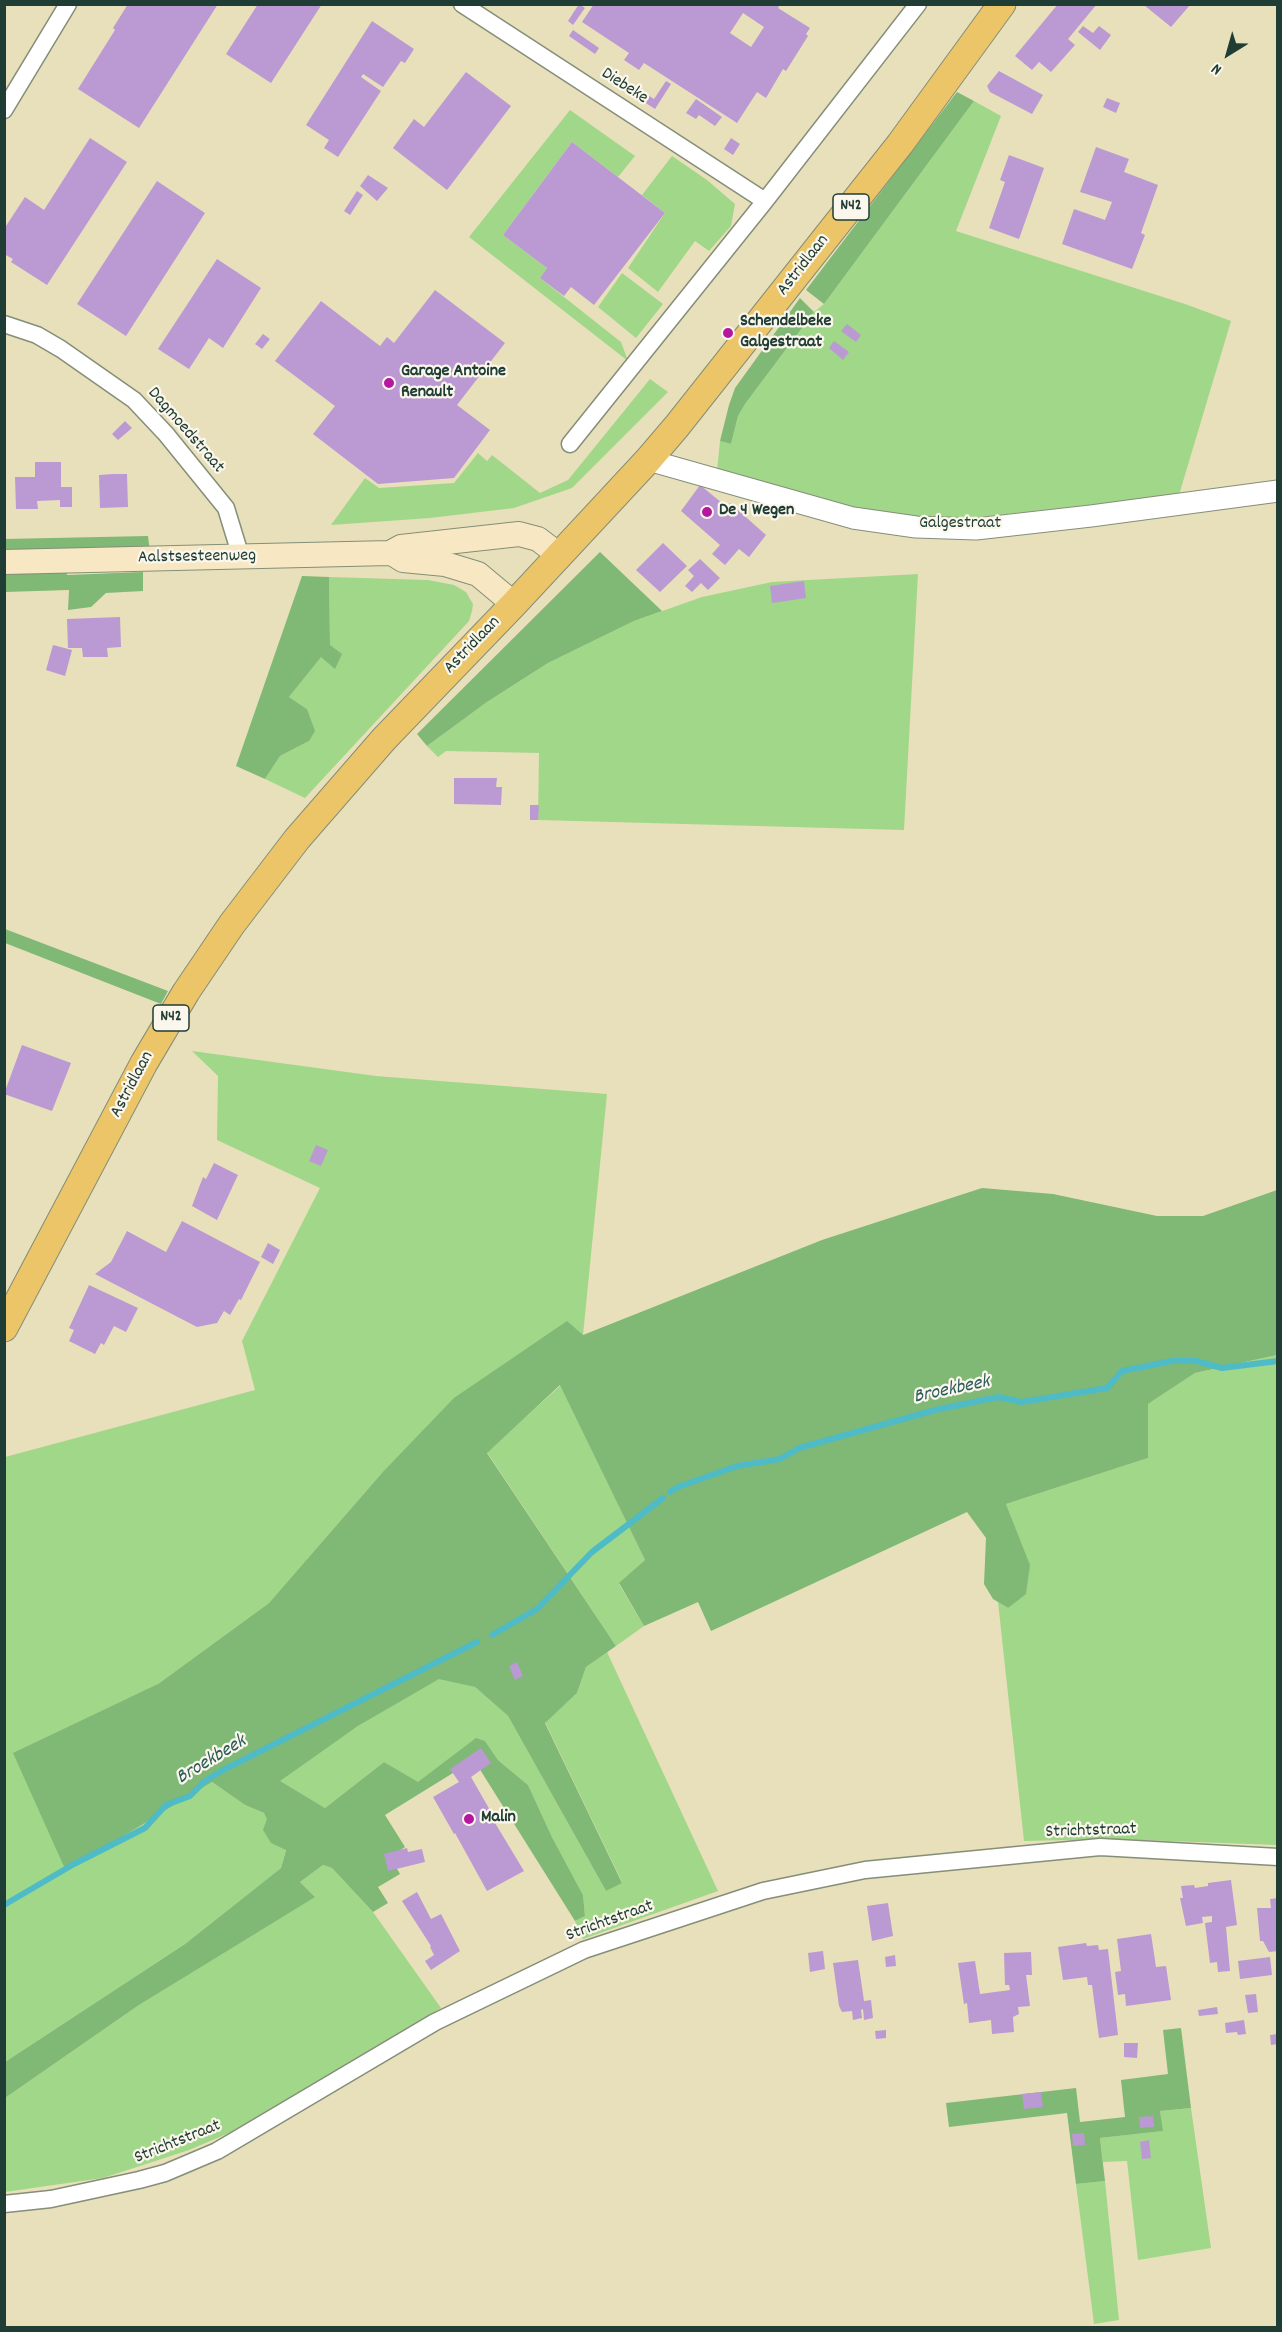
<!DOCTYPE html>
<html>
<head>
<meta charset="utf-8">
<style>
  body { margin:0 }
  #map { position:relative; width:1282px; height:2332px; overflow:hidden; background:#e8e0bb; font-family:Dekko,sans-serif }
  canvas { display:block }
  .frame { position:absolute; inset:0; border:6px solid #1f3d34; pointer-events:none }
  .north { position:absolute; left:1198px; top:24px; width:60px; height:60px; -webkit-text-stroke:4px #fbf7ec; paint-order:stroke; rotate:217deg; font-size:16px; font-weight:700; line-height:24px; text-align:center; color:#1f3d34 }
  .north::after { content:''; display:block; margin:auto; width:21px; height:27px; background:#1f3d34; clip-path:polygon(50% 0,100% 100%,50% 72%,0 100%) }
</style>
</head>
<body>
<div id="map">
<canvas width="1282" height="2332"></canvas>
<div class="frame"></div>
<div class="north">N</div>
</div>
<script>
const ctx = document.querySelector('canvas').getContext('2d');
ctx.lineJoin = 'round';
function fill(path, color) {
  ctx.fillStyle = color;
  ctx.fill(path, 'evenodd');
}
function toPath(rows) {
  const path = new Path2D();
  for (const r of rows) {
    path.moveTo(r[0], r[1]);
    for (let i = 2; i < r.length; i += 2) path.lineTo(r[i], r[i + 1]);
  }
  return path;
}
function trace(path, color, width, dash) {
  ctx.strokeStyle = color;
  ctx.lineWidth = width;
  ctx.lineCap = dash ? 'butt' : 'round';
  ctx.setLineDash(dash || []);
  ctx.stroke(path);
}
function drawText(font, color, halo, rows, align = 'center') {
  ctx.font = font + ' Dekko,sans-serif';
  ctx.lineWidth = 4.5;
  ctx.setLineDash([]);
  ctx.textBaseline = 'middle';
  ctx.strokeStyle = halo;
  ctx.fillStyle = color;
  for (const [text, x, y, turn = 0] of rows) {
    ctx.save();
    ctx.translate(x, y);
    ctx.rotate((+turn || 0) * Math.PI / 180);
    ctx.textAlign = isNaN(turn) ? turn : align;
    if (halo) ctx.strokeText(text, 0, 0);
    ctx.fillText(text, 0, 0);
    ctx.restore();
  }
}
fill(toPath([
  [974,101,1001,116,956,231,1185,304,1231,321,1179,495,980,517,912,518,862,511,717,471,720,441,731,444,738,416,745,404,814,312,824,304],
  [570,110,635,156,618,177,572,142,503,235,547,268,540,278,621,342,628,361,469,237],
  [672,156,707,180,735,204,731,226,709,251,695,241,658,292,628,268,665,213,642,195],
  [622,273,663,304,636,338,598,307],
  [650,379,668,392,572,488,514,508,430,518,331,525,365,478,379,488,454,483,478,453,487,461,492,455,540,493,568,480],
  [918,574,904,830,538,820,539,753,446,751,438,757,427,746,487,702,548,663,634,621,702,597,772,582],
  [329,577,428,580,454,585,466,592,473,604,472,611,469,621,305,798,265,779,280,756,309,741,307,709,289,697,330,645],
  [192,1051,376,1076,607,1094,583,1335,381,1474,269,1603,158,1684,66,1871,212,1782,245,1805,264,1813,286,1849,281,1868,185,1944,5,2062,5,1457,255,1390,242,1341,320,1188,217,1140,218,1076],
  [1277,1355,1277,1845,1113,1839,1024,1841,998,1602,1008,1608,1030,1566,1006,1504,1148,1458,1148,1404,1195,1373],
  [561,1385,645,1560,619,1584,644,1626,616,1646,487,1452],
  [607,1652,718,1891,583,1939,575,1921,585,1916,583,1895,552,1837,528,1785,498,1760,485,1741,418,1783,384,1762,325,1808,279,1781,358,1726,439,1678,475,1687,508,1716,606,1891,622,1882,545,1722,577,1693,586,1667],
  [323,1865,332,1868,373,1912,441,2008,229,2133,189,2150,103,2178,5,2192,5,2098,139,2005,314,1896,300,1882],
  [1191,2108,1211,2248,1138,2260,1127,2161,1103,2162,1100,2138,1162,2131,1160,2111],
  [1105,2181,1119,2320,1094,2324,1076,2184]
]), '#a1d789');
fill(toPath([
  [957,92,974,101,824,304,806,290],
  [800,298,814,312,745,404,738,416,731,444,720,441,729,405,735,388],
  [148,536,150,552,66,554,67,575,143,572,143,591,106,593,91,607,68,610,69,590,5,592,4,539],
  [600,552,662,611,634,621,548,663,487,702,427,746,417,734],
  [302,576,329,577,330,645,342,654,335,669,321,657,289,697,307,709,315,731,309,741,280,756,265,779,236,766],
  [4,929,5,929,168,991,161,1004,5,943],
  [982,1188,1053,1194,1157,1216,1203,1216,1277,1190,1277,1355,1195,1373,1148,1404,1148,1458,1006,1504,1030,1565,1026,1594,1008,1608,993,1599,984,1584,986,1538,967,1512,711,1631,698,1602,644,1626,619,1583,645,1560,560,1385,487,1453,616,1646,586,1667,577,1693,545,1723,622,1883,606,1891,508,1716,475,1687,439,1679,358,1726,280,1781,325,1808,384,1762,418,1782,476,1738,485,1741,498,1760,528,1785,552,1837,583,1895,585,1916,575,1921,474,1760,385,1815,405,1847,390,1857,400,1874,378,1887,388,1903,373,1912,332,1868,323,1865,300,1882,315,1897,139,2005,5,2098,5,2062,185,1944,281,1868,286,1850,271,1843,263,1830,267,1819,264,1813,245,1805,212,1782,66,1871,13,1753,158,1684,269,1603,381,1474,454,1398,567,1321,583,1335,822,1240],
  [1181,2028,1191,2108,1160,2111,1163,2131,1100,2138,1105,2181,1076,2184,1067,2113,949,2127,946,2103,1076,2088,1080,2122,1125,2117,1121,2080,1168,2074,1163,2030]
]), '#80b875');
trace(toPath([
  [670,1492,678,1487,737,1466,780,1459,799,1448,935,1410,998,1397,1022,1402,1107,1388,1122,1371,1172,1361,1196,1361,1222,1368,1278,1361],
  [492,1635,537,1609,592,1552,663,1498],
  [4,1905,74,1864,145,1828,166,1805,190,1796,205,1781,223,1770,477,1642]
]), '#4ebbc7', 6);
fill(toPath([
  [128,4,218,4,139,128,78,89,115,30,113,28],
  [258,4,322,4,271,83,226,54],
  [579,4,585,8,573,25,568,21],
  [594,4,780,4,778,8,810,28,806,34,808,36,786,71,783,69,766,98,757,92,737,123,644,63,639,70,624,60,629,53,582,22],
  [743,13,764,27,751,47,730,33],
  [1058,4,1097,4,1068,39,1075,45,1051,72,1039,62,1032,70,1015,56],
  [1144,5,1190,5,1171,27],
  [372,21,414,49,405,63,401,61,383,87,363,74,361,77,381,91,338,157,324,148,329,140,306,125],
  [1083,26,1093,33,1099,26,1111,35,1100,50,1078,32],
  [573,30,599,48,595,54,569,36],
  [999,71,1043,95,1032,114,990,92,987,86],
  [466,72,511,106,447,190,393,148,414,119,424,127],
  [614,73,654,99,666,81,671,84,655,109,610,80],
  [1107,98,1120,103,1116,113,1103,107],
  [696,99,722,117,715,126,699,115,696,119,686,113],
  [90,138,127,162,47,285,11,262,13,259,4,254,4,229,25,197,44,210],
  [731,138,740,144,733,155,724,149],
  [572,142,665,213,594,305,571,287,564,296,540,278,547,268,503,235],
  [1096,147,1129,159,1124,172,1158,185,1141,233,1145,235,1132,269,1062,244,1074,209,1105,220,1112,202,1080,192],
  [1009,155,1044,168,1019,239,989,228,1005,182,1000,180],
  [368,175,388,188,377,201,360,186],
  [157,181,205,213,126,336,77,304],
  [357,191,363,195,350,215,344,211],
  [217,259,261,288,223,348,209,338,189,369,158,349],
  [435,290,505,343,457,405,490,430,454,478,378,484,313,434,335,406,275,361,321,301,380,346,387,337,394,343],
  [847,324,861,335,856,342,841,331],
  [263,334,270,339,262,349,255,344],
  [834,341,849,352,843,360,829,348],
  [125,421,132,428,118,440,112,434],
  [35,462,61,462,61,487,72,487,72,507,60,507,60,500,37,501,38,509,16,509,15,477,35,477],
  [113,474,127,474,128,507,100,508,99,475],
  [700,485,727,507,730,503,766,535,749,557,739,549,725,565,712,554,720,545,681,511],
  [663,543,687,566,660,592,636,570],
  [700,559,720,578,708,590,701,583,692,592,685,586,694,576,688,570],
  [804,581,806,598,772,603,770,586],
  [120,617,121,647,107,648,108,657,83,657,82,648,68,648,67,619],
  [53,645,72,650,65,676,46,670],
  [454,778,497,778,496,787,502,787,501,805,454,804],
  [530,805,539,805,538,820,530,820],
  [22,1045,71,1063,52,1111,4,1094],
  [316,1145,328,1150,321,1166,309,1161],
  [214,1163,238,1175,217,1220,192,1206,203,1177,206,1179],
  [182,1221,260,1262,241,1300,239,1299,230,1315,224,1311,217,1323,197,1327,95,1274,111,1262,127,1231,166,1252],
  [268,1243,280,1250,273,1264,261,1257],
  [89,1285,138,1308,126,1332,114,1326,104,1345,101,1343,95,1354,69,1341,74,1330,69,1328],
  [517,1662,523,1676,515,1680,509,1666],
  [481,1748,491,1763,471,1777,491,1812,489,1813,524,1871,487,1891,455,1833,454,1834,433,1797,459,1782,450,1769],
  [407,1848,408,1852,422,1849,425,1862,388,1871,384,1854],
  [1231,1880,1237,1925,1226,1927,1230,1971,1218,1972,1217,1962,1210,1963,1205,1923,1212,1922,1212,1916,1202,1917,1203,1923,1186,1926,1180,1898,1183,1898,1181,1886,1194,1885,1195,1888,1208,1886,1208,1883],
  [417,1892,431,1919,441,1914,460,1951,431,1970,425,1961,434,1955,430,1947,431,1946,402,1901],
  [1278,1898,1278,1951,1269,1952,1263,1941,1260,1941,1257,1908,1271,1908,1270,1899],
  [888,1903,893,1936,872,1941,867,1906],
  [1151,1934,1156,1967,1166,1966,1171,2000,1126,2006,1125,1994,1118,1995,1115,1972,1121,1971,1117,1939],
  [1086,1943,1087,1946,1098,1945,1099,1950,1108,1949,1118,2035,1099,2038,1092,1985,1088,1985,1087,1977,1063,1980,1058,1947],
  [823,1951,825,1969,810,1972,808,1953],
  [1031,1952,1032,1975,1026,1975,1030,2006,1018,2007,1019,2014,1013,2017,1014,2032,992,2034,991,2020,969,2023,967,2003,964,2004,958,1963,975,1961,980,1994,1010,1990,1009,1985,1005,1985,1004,1953],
  [895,1955,896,1966,886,1967,885,1957],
  [1270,1957,1272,1975,1240,1979,1238,1961],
  [858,1960,864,2001,871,2000,873,2018,864,2020,863,2009,861,2010,862,2018,853,2020,852,2011,842,2012,839,2006,833,1963],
  [1256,1994,1258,2012,1248,2013,1245,1995],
  [1217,2007,1218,2014,1199,2016,1198,2010],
  [1244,2020,1246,2034,1238,2035,1237,2032,1226,2033,1225,2023],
  [886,2030,886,2038,876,2039,875,2031],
  [1278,2034,1278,2044,1271,2045,1270,2035],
  [1124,2043,1138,2043,1137,2058,1124,2057],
  [1041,2092,1043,2107,1024,2109,1022,2094],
  [1153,2116,1154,2127,1140,2128,1139,2117],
  [1084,2133,1085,2145,1073,2146,1072,2134],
  [1149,2140,1151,2158,1142,2159,1140,2142]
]), '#bb99d3');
const minor = toPath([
  [462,4,765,201],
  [4,110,68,4],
  [4,324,37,335,61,349,134,400,166,434,226,508,241,557],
  [570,444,765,201,918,4],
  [4,2204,51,2199,139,2180,165,2173,217,2151,435,2022,584,1950,763,1891,865,1870,1100,1847,1278,1857]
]);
const tertiary = toPath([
  [648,460,853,518,916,527,976,529,1091,516,1278,491]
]);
const secondary = toPath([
  [395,555,403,560,445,564,478,574,514,604],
  [4,562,390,553,401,547,519,534,538,539,559,555]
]);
const primary = toPath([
  [4,1328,144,1063,186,992,232,924,297,839,384,739,514,604,648,460,677,426,900,144,1002,4]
]);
trace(minor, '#848e78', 19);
trace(tertiary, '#848e78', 23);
trace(secondary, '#848e78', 26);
trace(primary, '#848e78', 29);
trace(minor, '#fff', 16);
trace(tertiary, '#fff', 21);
trace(secondary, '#f7e8c3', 24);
trace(primary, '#ecc569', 27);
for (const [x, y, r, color] of [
  [728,333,6,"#b5179e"],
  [389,383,6,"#b5179e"],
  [707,512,6,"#b5179e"],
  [469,1819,6,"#b5179e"]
]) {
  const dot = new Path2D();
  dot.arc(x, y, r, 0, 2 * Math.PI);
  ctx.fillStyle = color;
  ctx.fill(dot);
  trace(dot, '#fbf7ec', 2);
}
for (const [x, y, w] of [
  [851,207,36],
  [171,1018,36]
]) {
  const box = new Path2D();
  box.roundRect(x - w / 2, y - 13, w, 26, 4.5);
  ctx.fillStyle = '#fbf7ec';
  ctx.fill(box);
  trace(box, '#1f3d34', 1.5);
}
drawText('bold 16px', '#1f3d34', null, [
  ["N42",851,207],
  ["N42",171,1018]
]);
drawText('18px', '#1f3d34', '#fbf7ec', [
  ["Diebeke",624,87,33],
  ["Astridlaan",804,266,-52],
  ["Dagmoedstraat",185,431,49],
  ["Galgestraat",960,525],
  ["Aalstsesteenweg",197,558,-1],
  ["Astridlaan",473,646,-46],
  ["Astridlaan",133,1085,-62],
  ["Strichtstraat",1091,1832,-2],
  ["Strichtstraat",610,1922,-20],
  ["Strichtstraat",178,2143,-22]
]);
drawText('bold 18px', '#1f3d34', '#fbf7ec', [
  ["Schendelbeke",740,323],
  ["Galgestraat",740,344],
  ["Garage Antoine",401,373],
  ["Renault",401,394],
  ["De 4 Wegen",719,512],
  ["Malin",481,1819]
], 'left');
drawText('italic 20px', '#2b5c59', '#fbf7ec', [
  ["Broekbeek",952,1391,-12],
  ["Broekbeek",212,1761,-31]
]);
</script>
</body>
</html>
